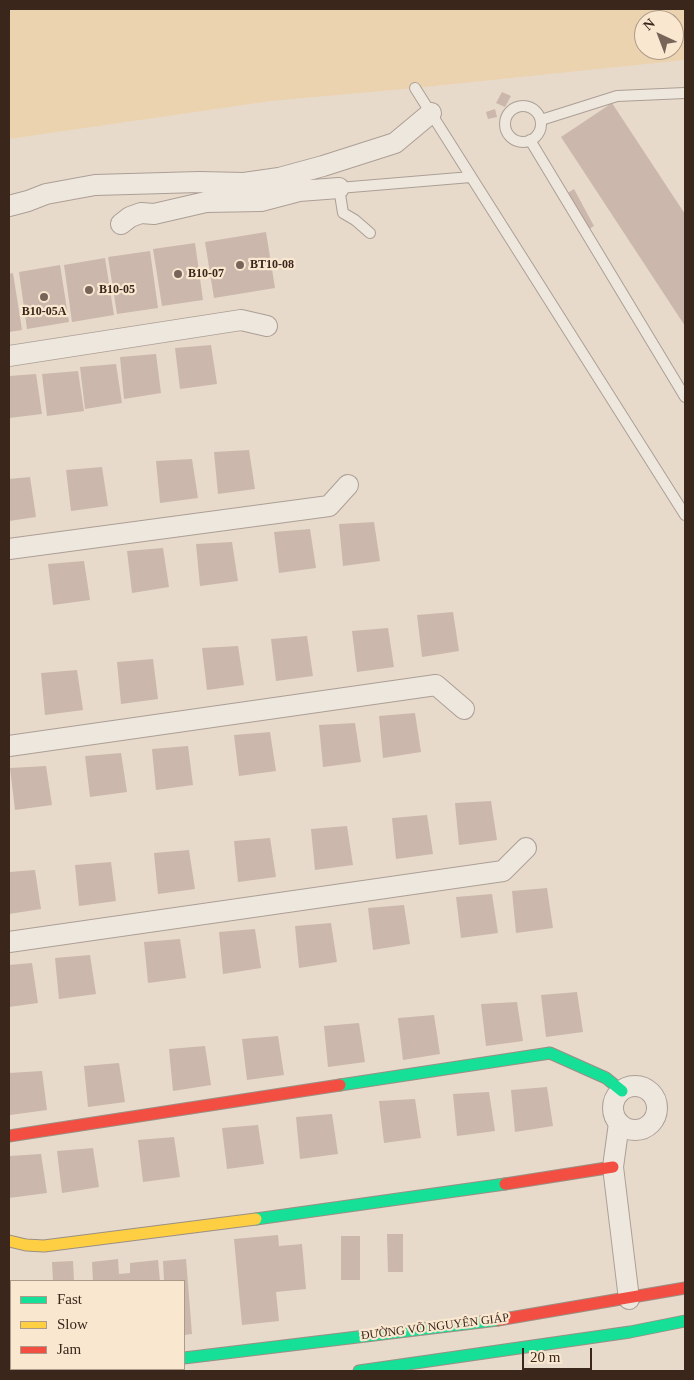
<!DOCTYPE html>
<html>
<head>
<meta charset="utf-8">
<style>
  body { margin:0 }
  #map { position:relative; width:694px; height:1380px; overflow:hidden; background:#e7dacb; font-family:Georgia,serif }
  canvas { display:block }
  .frame { position:absolute; inset:0; border:10px solid #3b261c; pointer-events:none }
  .legend { position:absolute; left:10px; top:1280px; width:175px; height:90px; box-sizing:border-box; background:#f9e7d0; border:1px solid #ad9a88; margin:0; padding:6px 9px; list-style:none; font-size:15px; color:#3b261c }
  .legend li { display:flex; align-items:center; gap:10px; height:25px }
  .legend b { width:25px; border:1px solid #ad9a88 }
  .north { position:absolute; left:634px; top:10px; width:50px; height:50px; box-sizing:border-box; background:#f9e7d0; border:1px solid #ad9a88; border-radius:50%; rotate:317deg; font-size:14px; font-weight:700; line-height:20px; text-align:center; color:#3b261c }
  .north::after { content:''; display:block; margin:auto; width:18px; height:22px; background:#776559; clip-path:polygon(50% 0,100% 100%,50% 72%,0 100%) }
  .scale { position:absolute; left:522px; top:1348px; width:70px; height:22px; box-sizing:border-box; border:2px solid #3b261c; border-top:0; padding-left:6px; font-size:15px; line-height:18px; white-space:nowrap; color:#3b261c; -webkit-text-stroke:4px #f9e7d0; paint-order:stroke }
</style>
</head>
<body>
<div id="map">
<canvas width="694" height="1380"></canvas>
<div class="frame"></div>
<ul class="legend">
<li><b style="height:6px;background:#16e098"></b>Fast</li>
<li><b style="height:6px;background:#ffcf43"></b>Slow</li>
<li><b style="height:6px;background:#f24e42"></b>Jam</li>
</ul>
<div class="north">N</div>
<div class="scale">20 m</div>
</div>
<script>
const ctx = document.querySelector('canvas').getContext('2d');
ctx.lineJoin = 'round';
function fill(path, color) {
  ctx.fillStyle = color;
  ctx.fill(path, 'evenodd');
}
function toPath(rows) {
  const path = new Path2D();
  for (const r of rows) {
    if (r.length === 3) {
      path.moveTo(r[0] + r[2], r[1]);
      path.arc(r[0], r[1], r[2], 0, 2 * Math.PI);
      continue;
    }
    path.moveTo(r[0], r[1]);
    for (let i = 2; i < r.length; i += 2) path.lineTo(r[i], r[i + 1]);
  }
  return path;
}
function trace(path, color, width, dash) {
  ctx.strokeStyle = color;
  ctx.lineWidth = width;
  ctx.lineCap = dash ? 'butt' : 'round';
  ctx.setLineDash(dash || []);
  ctx.stroke(path);
}
function drawText(font, color, halo, rows, align = 'center') {
  ctx.font = font + ' Georgia,serif';
  ctx.lineWidth = 4.5;
  ctx.setLineDash([]);
  ctx.textBaseline = 'middle';
  ctx.strokeStyle = halo;
  ctx.fillStyle = color;
  for (const [text, x, y, turn = 0] of rows) {
    ctx.save();
    ctx.translate(x, y);
    ctx.rotate((+turn || 0) * Math.PI / 180);
    ctx.textAlign = isNaN(turn) ? turn : align;
    if (halo) ctx.strokeText(text, 0, 0);
    ctx.fillText(text, 0, 0);
    ctx.restore();
  }
}
fill(toPath([
  [9,9,685,9,685,60,415,88,271,101,9,139],
  [644,20,674,20,674,50,644,50]
]), '#ecd3b0');
fill(toPath([
  [502,92,511,96,505,107,496,103],
  [612,103,685,214,685,326,561,137],
  [495,109,497,117,488,119,486,112],
  [574,189,594,226,586,231,566,194],
  [266,232,275,288,214,298,205,242],
  [195,243,203,300,162,306,153,249],
  [150,251,158,308,117,314,108,257],
  [105,258,114,315,72,322,64,265],
  [60,265,69,322,27,329,19,272],
  [13,273,22,330,9,332,9,274],
  [211,345,217,384,180,389,175,348],
  [156,354,161,393,124,399,120,357],
  [116,364,122,403,85,409,80,367],
  [78,371,84,411,47,416,42,374],
  [36,374,42,414,9,418,9,376],
  [249,450,255,489,218,494,214,452],
  [192,459,198,498,160,503,156,461],
  [102,467,108,506,71,511,66,470],
  [30,477,36,517,9,521,9,479],
  [374,522,380,561,343,566,339,524],
  [310,529,316,568,279,573,274,532],
  [232,542,238,581,200,586,196,544],
  [163,548,169,587,132,593,127,551],
  [84,561,90,600,53,605,48,564],
  [453,612,459,651,422,657,417,615],
  [388,628,394,667,357,672,352,631],
  [307,636,313,676,276,681,271,639],
  [238,646,244,685,207,690,202,648],
  [153,659,158,699,121,704,117,662],
  [77,670,83,710,45,715,41,673],
  [415,713,421,752,383,758,379,716],
  [355,723,361,762,323,767,319,725],
  [270,732,276,771,239,776,234,735],
  [188,746,193,785,156,790,152,749],
  [121,753,127,792,90,797,85,756],
  [46,766,52,805,15,810,10,768],
  [491,801,497,840,459,845,455,803],
  [427,815,433,854,396,859,392,818],
  [347,826,353,865,315,870,311,829],
  [270,838,276,877,238,882,234,841],
  [189,850,195,889,158,894,154,853],
  [111,862,116,901,79,906,75,865],
  [35,870,41,909,9,914,9,872],
  [547,888,553,928,516,933,512,891],
  [492,894,498,933,461,938,456,897],
  [404,905,410,944,373,950,368,908],
  [331,923,337,962,299,968,295,926],
  [255,929,261,968,223,974,219,932],
  [180,939,186,978,148,983,144,942],
  [90,955,96,994,59,999,55,958],
  [32,963,38,1003,9,1007,9,965],
  [577,992,583,1032,546,1037,541,995],
  [517,1002,523,1041,486,1046,481,1004],
  [434,1015,440,1054,403,1060,398,1018],
  [359,1023,365,1062,328,1067,324,1026],
  [278,1036,284,1075,247,1080,242,1039],
  [205,1046,211,1085,173,1091,169,1049],
  [119,1063,125,1102,88,1107,84,1066],
  [42,1071,47,1110,10,1115,9,1073],
  [547,1087,553,1126,515,1132,511,1090],
  [489,1092,495,1131,457,1136,453,1094],
  [415,1099,421,1138,384,1143,379,1101],
  [332,1114,338,1154,300,1159,296,1117],
  [258,1125,264,1164,227,1169,222,1128],
  [174,1137,180,1177,143,1182,138,1140],
  [93,1148,99,1187,62,1193,57,1151],
  [41,1154,47,1193,9,1198,9,1156],
  [387,1234,403,1234,403,1272,388,1272],
  [278,1235,279,1246,302,1244,306,1289,276,1292,279,1321,242,1325,234,1239],
  [341,1236,360,1236,360,1280,341,1280],
  [118,1259,119,1274,130,1273,130,1263,158,1260,160,1281,93,1281,92,1262],
  [186,1259,192,1334,184,1335,184,1281,164,1281,163,1261],
  [73,1261,74,1281,53,1281,52,1262]
]), '#cbb7ac');
const lane = toPath([
  [415,88,685,515],
  [523,124,18],
  [541,120,617,96,685,93],
  [530,140,685,397],
  [370,233,355,220,343,213,339,188,471,177]
]);
const street = toPath([
  [9,206,28,201,46,194,95,185,199,182,244,183,279,178,323,166,395,143,431,113],
  [121,224,130,217,141,213,154,214,206,202,261,201,299,191,339,188],
  [9,356,241,320,267,326],
  [9,549,329,506,348,485],
  [9,746,436,685,464,709],
  [9,942,503,871,526,848],
  [635,1108,22],
  [619,1123,613,1167,629,1299]
]);
const fast = toPath([
  [340,1085,550,1053,606,1078,622,1091],
  [256,1219,505,1184],
  [184,1358,498,1320],
  [73,1371,94,1369],
  [359,1371,630,1332,685,1321]
]);
const slow = toPath([
  [9,1241,26,1245,44,1246,256,1219]
]);
const jam = toPath([
  [9,1136,340,1085],
  [505,1184,613,1167],
  [498,1320,685,1288]
]);
trace(lane, '#ac9f95', 12);
trace(street, '#ac9f95', 22);
trace(fast, '#9b8f84', 13);
trace(slow, '#9b8f84', 13);
trace(jam, '#9b8f84', 13);
trace(lane, '#eee7de', 10);
trace(street, '#eee7de', 20);
trace(fast, '#16e098', 11);
trace(slow, '#ffcf43', 11);
trace(jam, '#f24e42', 11);
for (const [x, y, r, color] of [
  [240,265,5,"#776559"],
  [178,274,5,"#776559"],
  [89,290,5,"#776559"],
  [44,297,5,"#776559"]
]) {
  const dot = new Path2D();
  dot.arc(x, y, r, 0, 2 * Math.PI);
  ctx.fillStyle = color;
  ctx.fill(dot);
  trace(dot, '#f9e7d0', 2);
}
drawText('bold 12px', '#3b261c', '#f9e7d0', [
  ["BT10-08",250,265],
  ["B10-07",188,274],
  ["B10-05",99,290],
  ["B10-05A",44,312,"center"]
], 'left');
drawText('12px', '#3b261c', '#f9e7d0', [
  ["ĐƯỜNG VÕ NGUYÊN GIÁP",435,1327,-7]
]);
</script>
</body>
</html>
